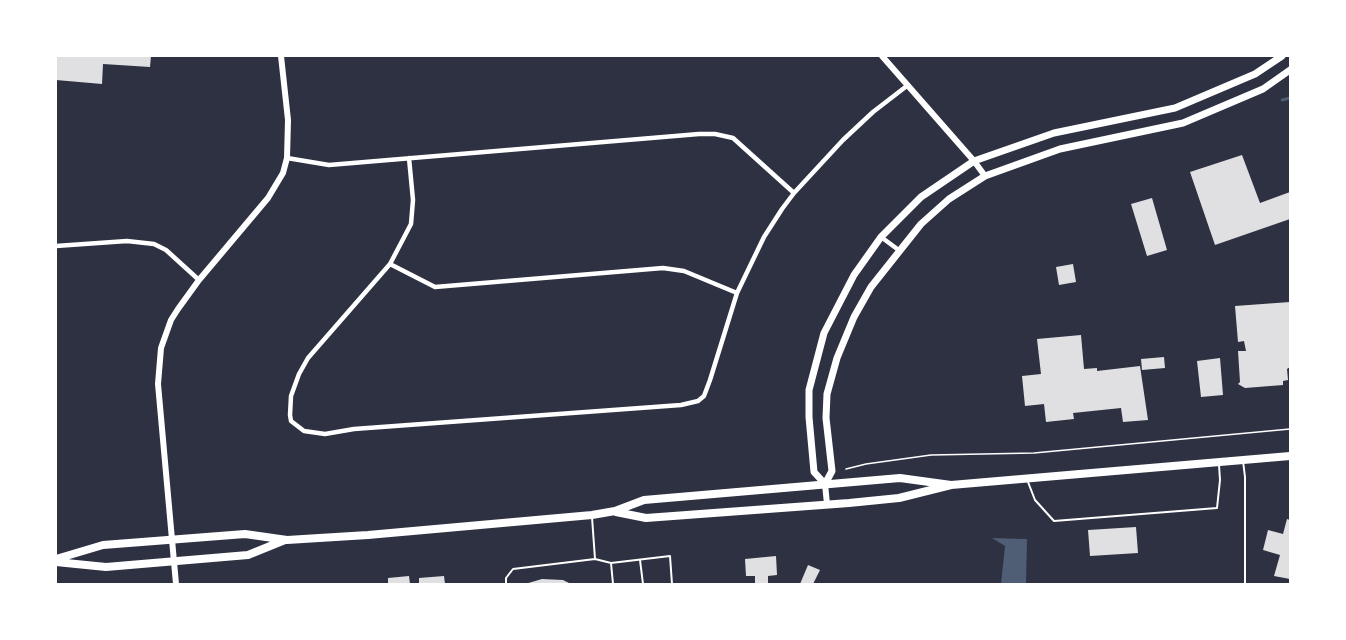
<!DOCTYPE html>
<html>
<head>
<meta charset="utf-8">
<style>
  body { margin:0 }
  #map { position:relative; width:1346px; height:640px; overflow:hidden; background:#2d3142; font-family:"Source Sans 3",sans-serif }
  canvas { display:block }
  .frame { position:absolute; inset:0; border:57px solid #fff; pointer-events:none }
</style>
</head>
<body>
<div id="map">
<canvas width="1346" height="640"></canvas>
<div class="frame"></div>
</div>
<script>
const ctx = document.querySelector('canvas').getContext('2d');
ctx.lineJoin = 'round';
function fill(path, color) {
  ctx.fillStyle = color;
  ctx.fill(path, 'evenodd');
}
function toPath(rows) {
  const path = new Path2D();
  for (const r of rows) {
    path.moveTo(r[0], r[1]);
    for (let i = 2; i < r.length; i += 2) path.lineTo(r[i], r[i + 1]);
  }
  return path;
}
function trace(path, color, width, dash) {
  ctx.strokeStyle = color;
  ctx.lineWidth = width;
  ctx.lineCap = dash ? 'butt' : 'round';
  ctx.setLineDash(dash || []);
  ctx.stroke(path);
}
fill(toPath([
  [992,538,1027,539,1026,584,1001,584,1005,546]
]), '#4f5d75');
trace(toPath([
  [1282,100,1290,98]
]), '#4f5d75', 3);
fill(toPath([
  [56,56,151,56,150,67,103,64,102,84,56,80],
  [1242,155,1260,203,1290,192,1290,219,1215,245,1190,172],
  [1152,198,1167,250,1147,256,1131,204],
  [1073,264,1076,282,1059,285,1056,267],
  [1290,302,1290,367,1287,369,1288,380,1283,381,1283,385,1245,388,1238,384,1240,382,1238,351,1246,351,1244,341,1238,342,1235,306],
  [1081,335,1084,369,1097,368,1097,371,1140,366,1148,420,1123,422,1121,408,1073,413,1074,419,1046,422,1044,404,1025,406,1022,376,1041,374,1037,339],
  [1164,357,1165,368,1142,370,1141,359],
  [1220,358,1223,395,1201,397,1197,361],
  [1287,519,1290,520,1290,579,1274,576,1280,555,1263,550,1268,530,1283,534],
  [1136,527,1138,553,1090,556,1088,530],
  [776,556,777,575,768,576,768,584,755,584,755,576,746,576,745,559],
  [808,565,820,570,813,584,800,584],
  [409,576,410,584,388,584,388,578],
  [444,576,445,584,419,584,419,578],
  [542,579,563,580,571,584,525,584]
]), '#e0e0e3');
trace(toPath([
  [846,469,866,464,931,455,1034,453,1290,429]
]), '#fff', 1.5);
trace(toPath([
  [1243,461,1245,477,1245,584],
  [1028,482,1035,500,1054,521,1217,508,1220,480,1219,465],
  [595,559,611,563,670,556,672,584],
  [640,560,643,584],
  [611,563,613,584],
  [506,584,506,578,513,569,595,559,592,517]
]), '#fff', 2);
trace(toPath([
  [287,158,329,165,699,134,715,134,733,138,794,193],
  [409,158,413,200,411,224,390,264,308,358,299,374,291,396,290,415,291,421,304,431,325,434,354,429,681,405,698,401,704,396,710,380,737,293,764,237,782,209,794,193,843,140,873,112,908,85],
  [881,237,900,251],
  [56,246,127,241,154,244,166,250,199,280],
  [390,264,435,287,663,268,684,271,737,293]
]), '#fff', 4.5);
trace(toPath([
  [882,56,974,161,985,176],
  [825,484,827,504],
  [176,584,158,384,161,348,171,320,178,309,199,280,268,198,283,173,287,158,288,120,281,56]
]), '#fff', 6);
trace(toPath([
  [1282,56,1255,74,1175,108,1054,133,974,161,921,197,881,237,854,275,824,333,809,390,809,417,814,472,825,484,832,471,826,418,827,394,837,358,854,317,871,287,921,224,949,199,985,176,1060,149,1183,123,1263,89,1290,70]
]), '#fff', 7);
trace(toPath([
  [616,512,646,518,849,503,899,498,951,485,1290,456],
  [56,559,103,545,245,534,287,540,368,535,592,515,615,511,644,500,900,478,951,485],
  [56,562,106,567,248,555,285,540]
]), '#fff', 8);
</script>
</body>
</html>
